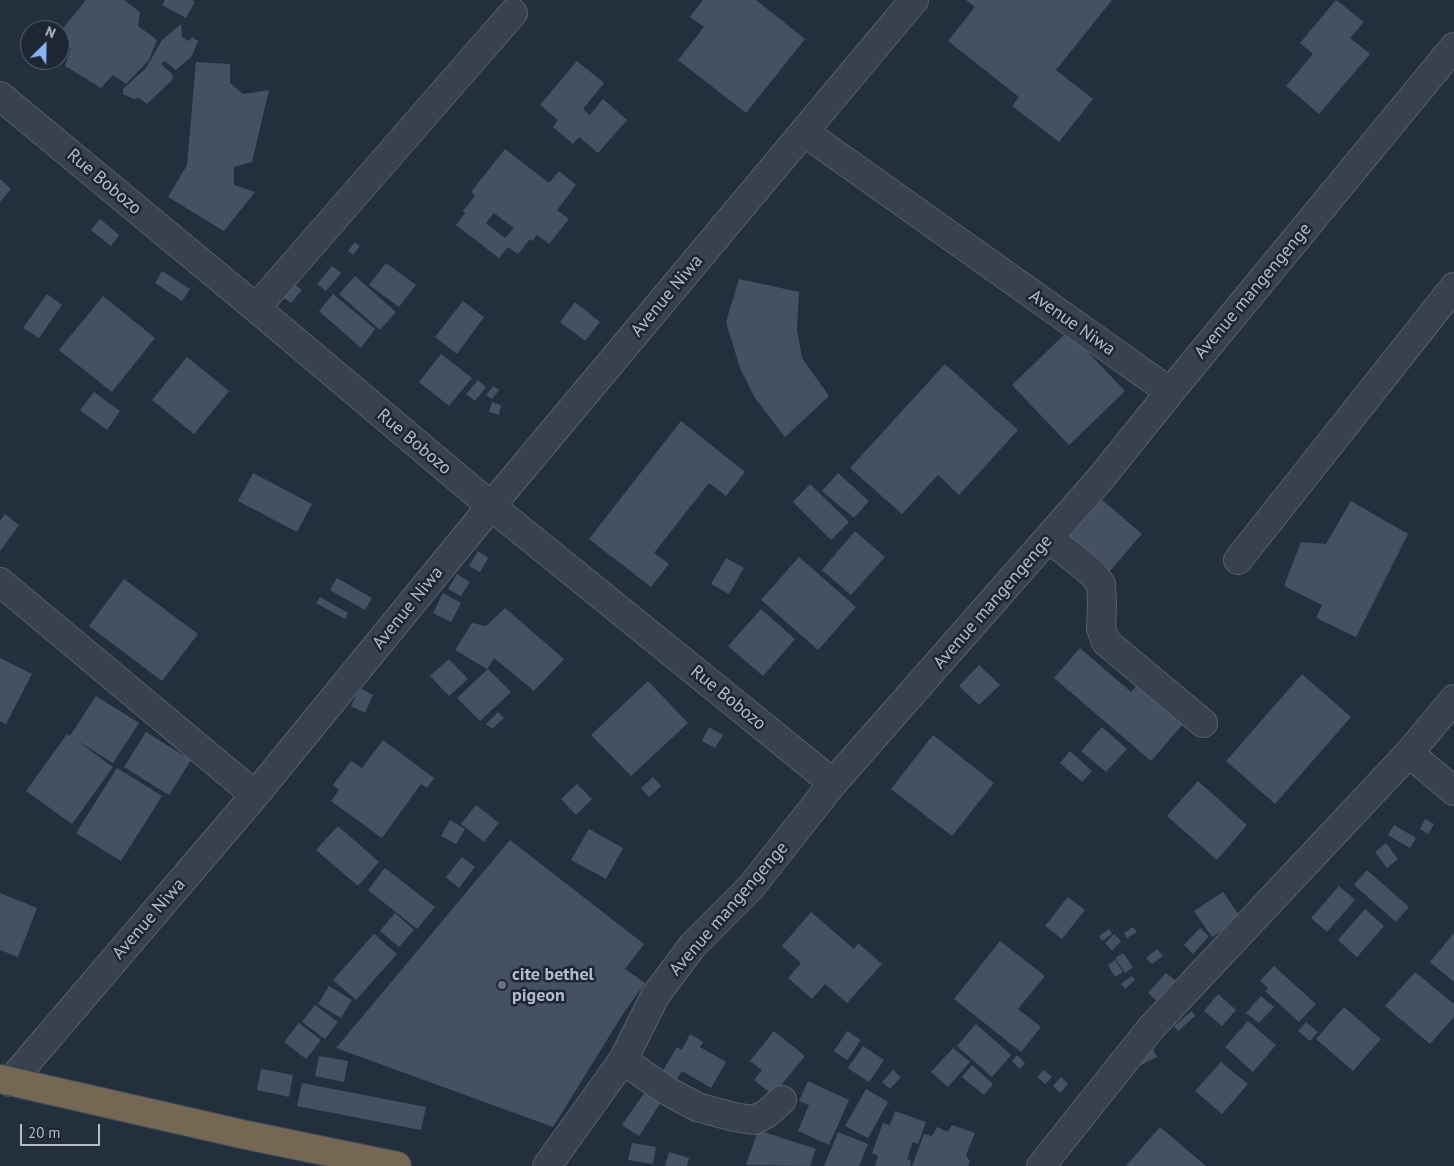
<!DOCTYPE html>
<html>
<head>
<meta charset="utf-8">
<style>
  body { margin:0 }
  #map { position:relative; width:1454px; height:1166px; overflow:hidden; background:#242f3e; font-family:"PT Sans",sans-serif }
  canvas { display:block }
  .north { position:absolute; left:20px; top:20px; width:50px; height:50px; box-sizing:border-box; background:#1d2633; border:1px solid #59626f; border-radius:50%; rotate:23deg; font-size:14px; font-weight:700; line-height:20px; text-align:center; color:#b4bcc9 }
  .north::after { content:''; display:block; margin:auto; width:18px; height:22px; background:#8ab4f8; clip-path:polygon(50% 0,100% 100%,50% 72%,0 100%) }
  .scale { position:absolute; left:20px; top:1124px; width:80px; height:22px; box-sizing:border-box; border:2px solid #b4bcc9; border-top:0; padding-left:6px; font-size:15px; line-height:18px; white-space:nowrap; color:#b4bcc9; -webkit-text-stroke:4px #1d2633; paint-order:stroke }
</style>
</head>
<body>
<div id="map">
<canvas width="1454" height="1166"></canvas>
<div class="north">N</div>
<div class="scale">20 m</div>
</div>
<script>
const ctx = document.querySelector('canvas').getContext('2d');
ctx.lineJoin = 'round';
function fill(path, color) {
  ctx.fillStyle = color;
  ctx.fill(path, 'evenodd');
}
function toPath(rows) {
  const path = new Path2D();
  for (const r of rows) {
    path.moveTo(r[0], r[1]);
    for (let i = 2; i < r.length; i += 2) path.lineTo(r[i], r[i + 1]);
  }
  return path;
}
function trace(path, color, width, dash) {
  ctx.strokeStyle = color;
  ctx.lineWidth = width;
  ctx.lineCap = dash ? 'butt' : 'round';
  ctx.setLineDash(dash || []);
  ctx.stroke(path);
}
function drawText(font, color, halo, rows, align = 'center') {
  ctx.font = font + ' "PT Sans",sans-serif';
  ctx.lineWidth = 5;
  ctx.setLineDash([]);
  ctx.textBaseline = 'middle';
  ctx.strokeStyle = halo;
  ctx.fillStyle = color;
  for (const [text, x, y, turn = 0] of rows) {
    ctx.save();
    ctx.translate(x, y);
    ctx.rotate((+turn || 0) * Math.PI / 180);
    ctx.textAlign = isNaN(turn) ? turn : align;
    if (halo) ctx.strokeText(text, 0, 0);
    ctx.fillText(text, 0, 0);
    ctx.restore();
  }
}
fill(toPath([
  [86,0,124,0,140,12,138,26,157,40,149,60,126,84,113,75,101,88,65,66,71,48,60,41,60,32],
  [165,0,192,0,195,2,186,18,162,5],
  [703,0,756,0,805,39,746,113,678,60,704,27,690,17],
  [966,0,1112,0,1056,70,1093,99,1059,142,1012,106,1019,97,948,41,975,7],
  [1336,0,1364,22,1350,38,1370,54,1319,114,1286,86,1313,54,1300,43],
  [181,24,182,37,189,41,192,37,198,41,192,56,176,70,164,61,161,64,173,75,172,80,147,104,139,98,134,99,123,94,123,89,146,68,162,40],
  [577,61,604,83,583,109,590,115,603,99,627,120,598,153,579,137,573,144,553,127,558,120,540,105],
  [196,62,230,64,230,83,243,94,269,90,252,162,234,167,234,185,255,192,224,231,168,197,187,165],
  [505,149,549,183,559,171,576,185,557,210,569,219,549,244,537,235,532,241,530,239,518,254,508,247,499,258,456,225,465,213,463,211,475,196,471,192],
  [494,213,514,228,505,238,486,223],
  [0,179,11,189,0,202],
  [100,219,119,235,111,246,91,230],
  [355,242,360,246,353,255,348,251],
  [386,263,416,285,399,307,369,285],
  [332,266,341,273,326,291,317,284],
  [162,271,190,289,182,301,155,283],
  [355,276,396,312,380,330,339,294],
  [739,279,799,292,797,329,802,358,829,396,785,437,755,398,740,368,726,322],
  [289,280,302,290,291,303,278,294],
  [47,294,62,305,39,338,23,328],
  [333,294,375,329,361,348,319,311],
  [103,296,155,338,112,392,59,350],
  [463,301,484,317,457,354,435,337],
  [575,302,600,322,585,341,560,322],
  [1068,331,1125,391,1069,445,1012,385],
  [441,354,472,378,449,406,419,382],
  [187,357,229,391,194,434,152,400],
  [945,364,1018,430,959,495,938,475,902,514,850,468],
  [478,380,486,387,475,401,466,394],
  [493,386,499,390,492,399,486,395],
  [94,392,120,411,107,430,80,410],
  [492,402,501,405,499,415,489,412],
  [681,421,745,472,726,496,709,483,654,553,669,564,651,587,589,539],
  [253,473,312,504,297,532,238,501],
  [838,473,869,501,854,518,822,491],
  [810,484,849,522,831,540,793,502],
  [1101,499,1142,534,1109,572,1069,537],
  [1351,501,1408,534,1356,637,1316,618,1322,605,1284,586,1301,542,1326,544],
  [5,514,19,525,0,551,0,521],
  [855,531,885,557,851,595,822,570],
  [478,551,488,558,480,572,469,566],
  [799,557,856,607,818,650,761,600],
  [726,558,744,568,729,594,711,584],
  [457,574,470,582,461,596,448,589],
  [337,578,372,598,365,610,330,590],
  [124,579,198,634,162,681,89,626],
  [443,593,461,603,451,622,433,613],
  [320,597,348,613,345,619,316,603],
  [505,608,564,659,534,691,494,658,487,669,455,650,472,623,486,626],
  [761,609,795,639,763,676,728,646],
  [1080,648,1131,692,1143,678,1189,717,1151,761,1054,678],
  [0,658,32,674,6,724,0,721],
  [449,659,468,679,449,696,430,676],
  [979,665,1000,685,979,705,959,686],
  [488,669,511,692,480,721,457,698],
  [1302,674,1351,717,1275,804,1226,761],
  [648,681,688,723,631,776,591,735],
  [360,688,373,695,365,713,351,706],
  [96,696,139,723,113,763,76,740,113,767,72,824,26,791,67,734,70,736],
  [498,712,504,718,492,729,486,724],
  [709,727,723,735,715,748,702,741],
  [1102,727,1127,749,1106,772,1081,751],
  [146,732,191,760,169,795,124,767],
  [933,735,994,783,952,836,891,789],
  [383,740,434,778,427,788,421,784,382,838,331,801,339,790,333,785,351,761,362,768],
  [1070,751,1092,771,1082,782,1060,763],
  [117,768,162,796,121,861,76,833],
  [653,777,661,786,649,797,641,788],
  [1198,781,1247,825,1217,860,1167,816],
  [577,784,592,799,576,815,561,799],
  [476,805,499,823,484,842,461,824],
  [1425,819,1434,824,1428,834,1420,829],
  [450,820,465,829,456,844,441,836],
  [1394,825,1416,838,1410,848,1388,835],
  [338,826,379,862,358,886,316,850],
  [589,829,623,848,606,879,571,860],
  [510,840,644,944,625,969,645,983,623,1014,553,1127,336,1048],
  [1386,843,1398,859,1387,868,1375,852],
  [462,857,475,867,459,888,446,877],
  [385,868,435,907,417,929,368,890],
  [1367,870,1409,907,1396,922,1354,885],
  [1339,886,1355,900,1327,932,1311,918],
  [1223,892,1241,918,1212,937,1194,911],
  [0,893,37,908,18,957,0,950],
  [1068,897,1085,910,1062,939,1045,926],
  [1365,909,1384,926,1357,957,1338,940],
  [811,912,854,949,858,943,882,964,847,1003,825,984,812,999,788,978,801,963,782,946],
  [395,913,414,930,399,947,380,931],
  [1133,927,1137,932,1127,938,1124,933],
  [1200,928,1209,936,1193,954,1184,945],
  [1109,929,1112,934,1102,941,1099,936],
  [1454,933,1454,982,1430,962],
  [374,934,397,954,356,1000,333,980],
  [1114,934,1121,941,1112,951,1105,943],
  [1000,941,1045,976,1018,1009,1041,1027,1021,1052,954,999],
  [1157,949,1163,956,1152,964,1146,958],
  [1123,953,1133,967,1125,973,1115,958],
  [1115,960,1123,972,1115,977,1108,965],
  [1274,966,1316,1004,1299,1022,1265,991,1268,988,1260,981],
  [1415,972,1454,1004,1454,1017,1430,1044,1385,1006],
  [1166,973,1177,982,1159,1003,1148,993],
  [1132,976,1135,980,1125,989,1121,984],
  [329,986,352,1000,341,1018,318,1004],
  [1218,994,1236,1010,1222,1026,1204,1011],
  [1261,996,1274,1007,1259,1023,1246,1013],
  [315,1005,338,1022,325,1039,302,1022],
  [1344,1007,1381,1039,1353,1071,1316,1039],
  [1192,1011,1195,1016,1178,1031,1174,1026],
  [1248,1021,1276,1045,1253,1072,1225,1047],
  [1306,1022,1318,1032,1310,1041,1298,1031],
  [299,1023,321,1040,306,1059,284,1042],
  [976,1024,1011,1055,992,1077,957,1046],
  [774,1031,805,1056,773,1095,754,1080,762,1070,750,1061],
  [847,1031,861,1040,847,1060,834,1051],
  [690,1034,703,1042,700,1047,726,1062,711,1088,682,1071,676,1080,662,1072,677,1047,682,1050],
  [863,1046,884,1060,869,1082,848,1068],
  [1151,1046,1157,1057,1139,1066,1134,1056],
  [953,1048,970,1062,948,1087,931,1072],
  [1017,1055,1025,1063,1020,1069,1012,1061],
  [319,1056,348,1061,344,1082,315,1076],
  [1221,1062,1248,1084,1222,1114,1195,1091],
  [972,1065,993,1084,984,1095,962,1077],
  [261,1069,293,1075,289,1097,257,1090],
  [893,1070,901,1077,890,1089,882,1082],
  [1044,1070,1052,1077,1045,1084,1037,1077],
  [1061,1077,1068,1084,1060,1093,1053,1086],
  [808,1081,849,1100,829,1145,798,1131,809,1105,799,1101],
  [302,1083,426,1107,421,1130,297,1106],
  [866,1089,888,1102,868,1138,845,1126],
  [644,1093,660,1104,639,1136,622,1125],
  [895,1111,926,1122,918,1144,913,1142,907,1159,911,1161,910,1166,875,1166,878,1156,872,1153,883,1123,890,1125],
  [952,1125,975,1133,966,1155,970,1162,968,1166,912,1166,924,1134,932,1136,937,1127,948,1132],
  [1160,1127,1206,1166,1126,1166],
  [758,1130,816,1149,810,1166,746,1165],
  [838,1132,868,1144,859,1166,824,1166],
  [632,1143,656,1147,653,1164,628,1160],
  [669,1152,689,1158,687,1166,665,1166]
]), '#455162');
const minor = toPath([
  [0,96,256,308,491,506,833,783],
  [804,132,1170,392],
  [256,308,513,13],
  [1049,538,1091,572,1101,584,1102,604,1101,628,1106,642,1203,723],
  [1238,560,1454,287],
  [0,582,255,795],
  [1409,753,1454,791],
  [623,1060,664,1089,697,1107,734,1117,754,1120,766,1114,782,1100],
  [10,1082,255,795,491,506,914,0],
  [547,1166,623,1060,655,996,693,945,751,887,833,783,1101,478,1170,392,1454,47],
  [1041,1166,1151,1028,1409,753,1454,699]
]);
const highway = toPath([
  [0,1079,246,1135,397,1166]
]);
trace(minor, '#565f6c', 30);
trace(highway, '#434c59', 30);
trace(minor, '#38414e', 28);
trace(highway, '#746855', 28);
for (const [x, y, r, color] of [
  [502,985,5,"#6b7280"]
]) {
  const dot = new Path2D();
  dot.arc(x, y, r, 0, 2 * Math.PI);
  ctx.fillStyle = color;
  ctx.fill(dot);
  trace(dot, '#1d2633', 2);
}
drawText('18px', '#b4bcc9', '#1d2633', [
  ["Rue Bobozo",104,182,40],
  ["Avenue mangengenge",1253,291,-50],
  ["Avenue Niwa",667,296,-50],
  ["Avenue Niwa",1072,323,35],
  ["Rue Bobozo",414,442,40],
  ["Avenue mangengenge",993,602,-49],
  ["Avenue Niwa",408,608,-51],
  ["Rue Bobozo",728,698,39],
  ["Avenue mangengenge",729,909,-49],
  ["Avenue Niwa",149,919,-49]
]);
drawText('bold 18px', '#b4bcc9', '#1d2633', [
  ["cite bethel",512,975],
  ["pigeon",512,996]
], 'left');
</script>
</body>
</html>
